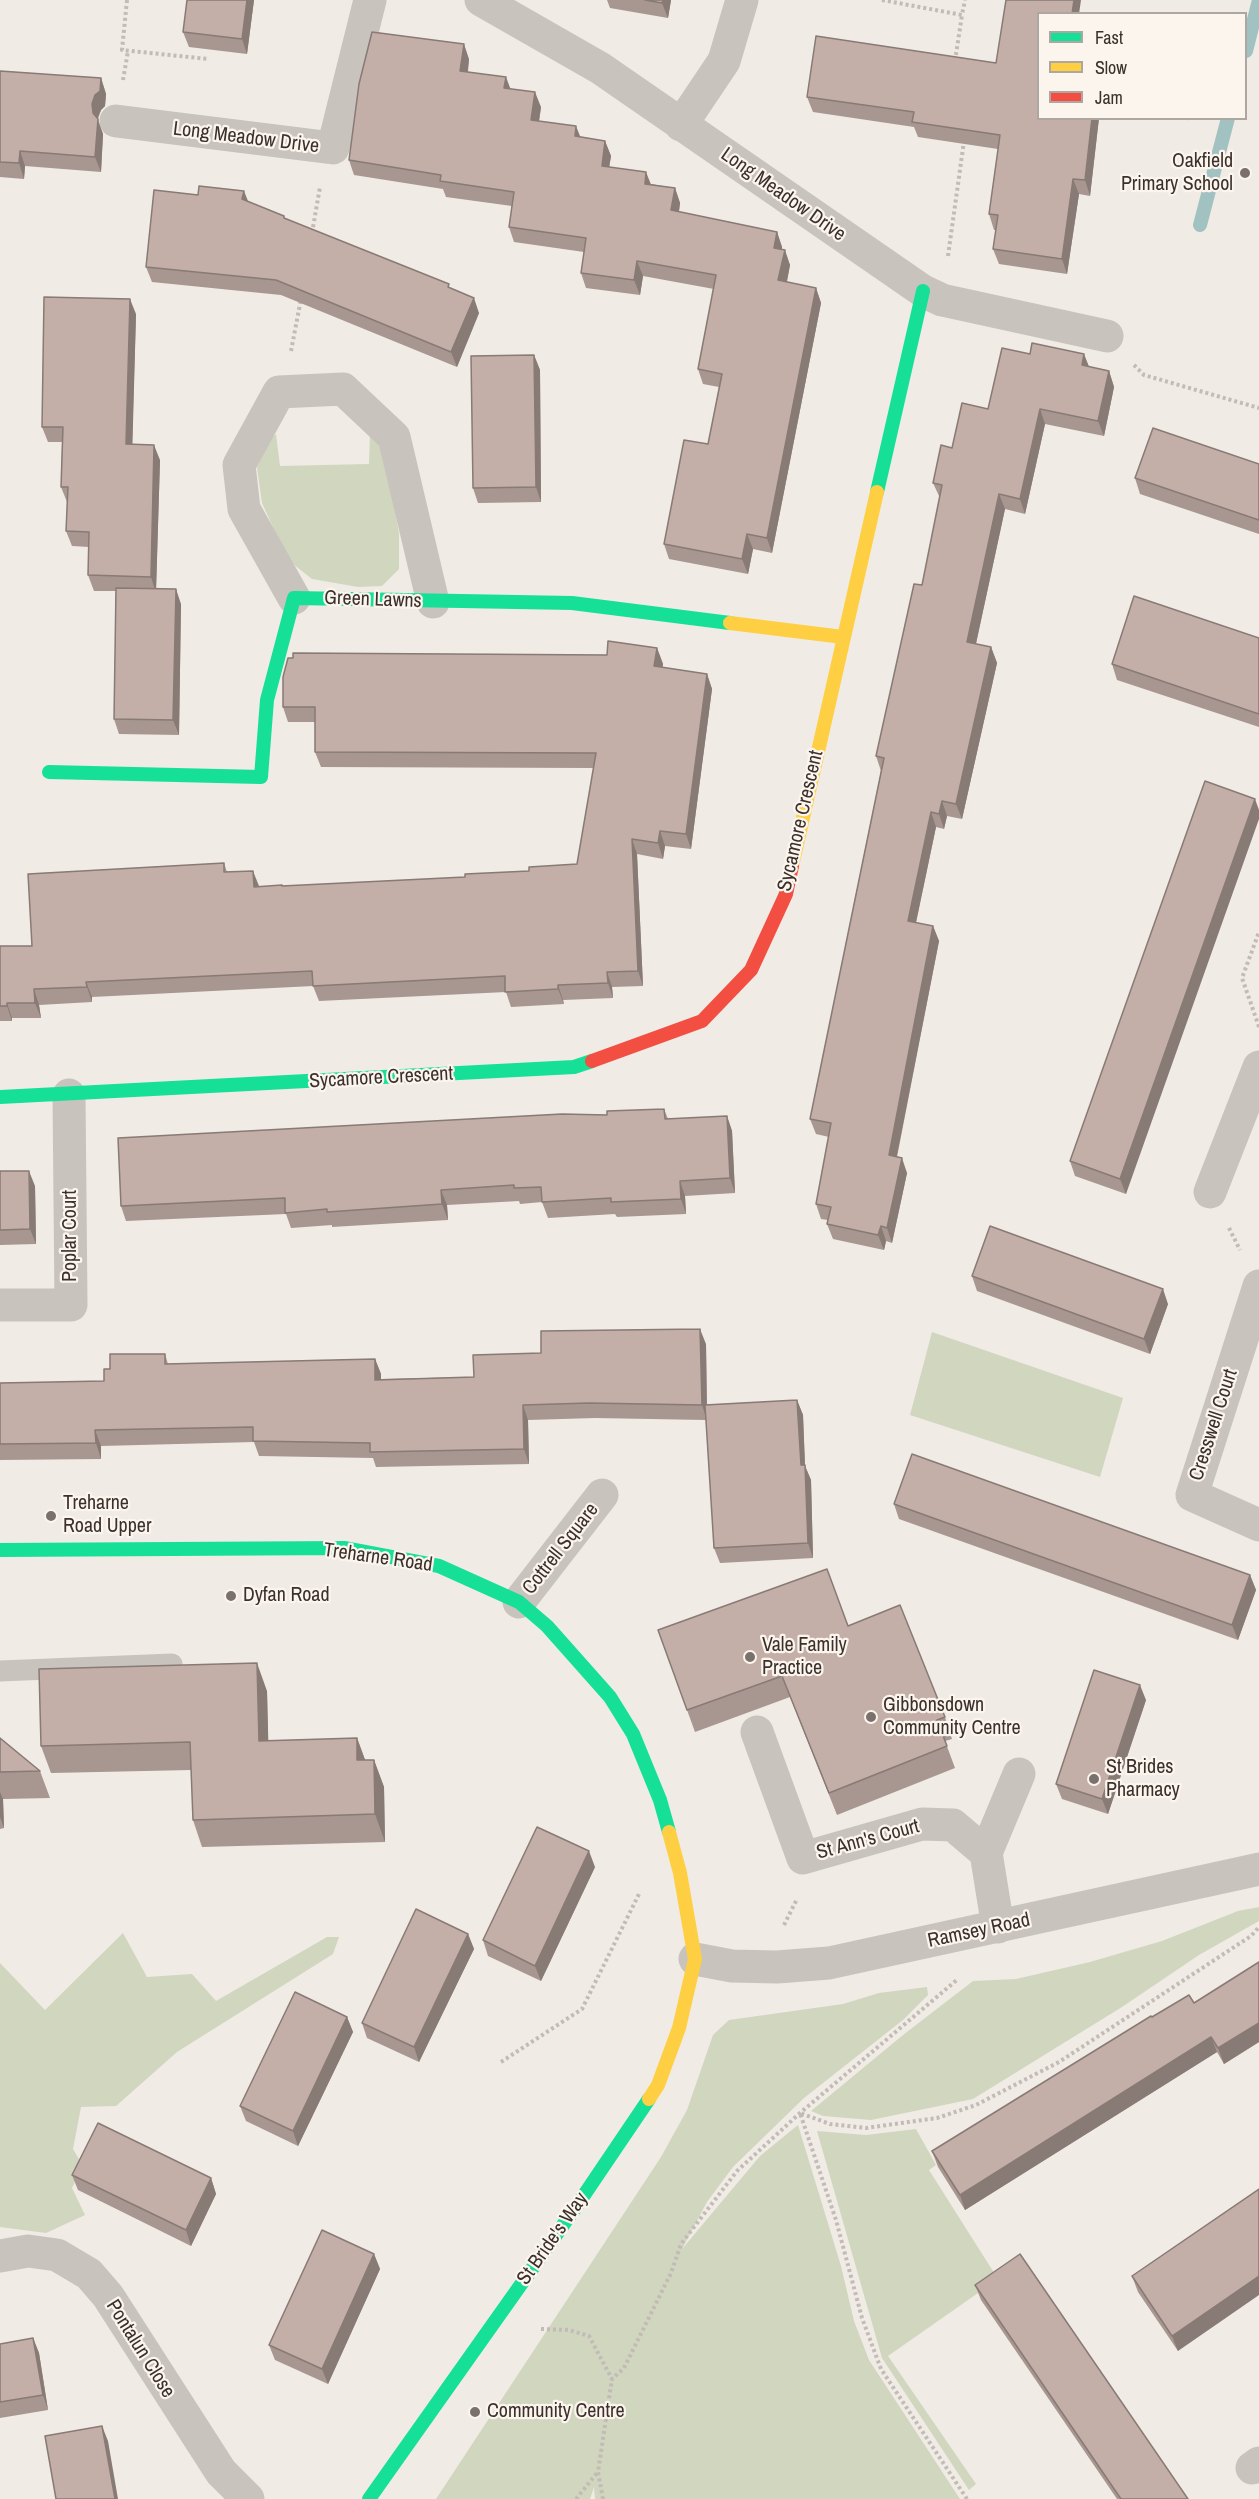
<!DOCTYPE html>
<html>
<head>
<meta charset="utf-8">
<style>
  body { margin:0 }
  #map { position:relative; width:1259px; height:2499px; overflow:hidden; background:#f0ebe5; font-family:"Archivo Narrow",sans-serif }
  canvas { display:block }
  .legend { position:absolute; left:1037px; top:12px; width:210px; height:108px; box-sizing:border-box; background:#fbf5ee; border:2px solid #aea6a0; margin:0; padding:8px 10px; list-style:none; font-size:18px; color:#3b302b }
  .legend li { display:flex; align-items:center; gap:12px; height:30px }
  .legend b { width:30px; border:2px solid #aea6a0 }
</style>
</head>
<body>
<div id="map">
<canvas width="1259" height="2499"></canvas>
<ul class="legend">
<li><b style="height:8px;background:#16e098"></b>Fast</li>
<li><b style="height:8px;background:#ffcf43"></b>Slow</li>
<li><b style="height:8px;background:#f24e42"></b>Jam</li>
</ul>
</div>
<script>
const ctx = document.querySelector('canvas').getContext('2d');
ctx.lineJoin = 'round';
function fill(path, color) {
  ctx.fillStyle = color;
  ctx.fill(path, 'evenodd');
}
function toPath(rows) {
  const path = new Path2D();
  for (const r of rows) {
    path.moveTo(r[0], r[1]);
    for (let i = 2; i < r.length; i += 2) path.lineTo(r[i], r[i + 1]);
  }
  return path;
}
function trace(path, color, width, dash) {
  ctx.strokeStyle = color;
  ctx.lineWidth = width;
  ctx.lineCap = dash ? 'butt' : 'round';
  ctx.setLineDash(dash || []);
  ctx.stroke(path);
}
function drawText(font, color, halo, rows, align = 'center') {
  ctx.font = font + ' "Archivo Narrow",sans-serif';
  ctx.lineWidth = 4.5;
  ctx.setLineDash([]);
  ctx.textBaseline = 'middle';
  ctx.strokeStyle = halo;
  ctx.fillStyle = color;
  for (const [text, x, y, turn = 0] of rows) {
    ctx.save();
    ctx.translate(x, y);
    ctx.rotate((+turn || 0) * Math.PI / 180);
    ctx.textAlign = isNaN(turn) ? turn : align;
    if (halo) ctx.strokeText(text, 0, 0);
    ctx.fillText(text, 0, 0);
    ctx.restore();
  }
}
fill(toPath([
  [370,432,385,450,399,534,399,569,382,586,358,587,312,579,288,560,262,503,257,467,269,440,276,434,280,466,369,464],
  [932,1332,1123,1398,1100,1477,910,1415],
  [1259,1907,1259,1921,1199,1955,1122,2007,973,2099,871,2120,823,2116,811,2111,903,2035,973,1981,1016,1979,1090,1962,1162,1941,1238,1911],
  [123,1933,147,1977,192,1974,216,2001,327,1937,339,1937,333,1954,177,2052,116,2106,81,2107,73,2149,83,2166,72,2188,85,2215,46,2233,0,2227,0,1963,45,2010],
  [927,1987,928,1995,903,2020,804,2098,733,2167,707,2202,682,2249,760,2156,798,2125,841,2266,854,2321,869,2360,960,2499,595,2499,594,2487,590,2499,436,2499,661,2157,687,2110,713,2035,729,2020,843,2004,879,1993],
  [916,2129,936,2165,929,2170,998,2279,888,2356,976,2484,969,2490,882,2358,817,2131,866,2135]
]), '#d1d6bf');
trace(toPath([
  [1246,51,1259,0],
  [1200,225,1228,118]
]), '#a1c2c1', 14);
trace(toPath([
  [127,0,122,50,208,59],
  [882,0,962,15,965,0],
  [955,61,962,15],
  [123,80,128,51],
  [1189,118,1190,119],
  [312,233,320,187],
  [948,256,964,141],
  [291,351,301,299],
  [1134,365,1144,375,1259,408],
  [1259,1027,1242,978,1259,932],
  [1229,1228,1240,1250],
  [784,1925,797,1899],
  [501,2062,582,2009,640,1892],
  [541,2329,569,2330,589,2336,612,2379,624,2368,671,2273,681,2244,737,2171,800,2113,958,1979],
  [576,2499,597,2473],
  [603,2499,598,2472,612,2379],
  [967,2499,881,2369,862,2318,836,2220,800,2113,830,2124,866,2128,937,2118,976,2105,1059,2062,1251,1936,1259,1927]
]), '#c2bbb6', 4, [3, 3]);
trace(toPath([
  [0,1671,172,1664]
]), '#c9c3be', 21);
trace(toPath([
  [481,0,600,68,923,291,942,300,1107,336],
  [116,121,333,148,370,0],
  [681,125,724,61,742,0],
  [294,598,244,509,239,465,279,392,343,389,394,437,433,602],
  [1210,1192,1259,1067],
  [1259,1286,1192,1495,1259,1525],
  [0,1305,71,1305,69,1095],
  [519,1602,602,1495],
  [757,1732,803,1858,922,1824,953,1825,986,1853],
  [998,1927,986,1853,1019,1774],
  [695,1959,732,1966,777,1967,829,1963,1259,1869],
  [0,2256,28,2251,57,2255,89,2274,108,2296,221,2472,248,2499],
  [1252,2468,1259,2463]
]), '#c9c3be', 33);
trace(toPath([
  [877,492,923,291],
  [49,772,261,777,267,700,294,598,572,603,730,623],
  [0,1097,574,1067,592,1061],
  [0,1550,344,1548,439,1566,519,1602,547,1626,610,1697,633,1734,660,1800,669,1832],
  [369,2499,578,2204,649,2099]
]), '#16e098', 14);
trace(toPath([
  [730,623,843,637],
  [792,866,877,492],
  [649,2099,658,2085,679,2028,695,1959,680,1873,669,1832]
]), '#ffcf43', 14);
trace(toPath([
  [592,1061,702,1021,751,970,786,894,792,866]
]), '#f24e42', 14);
fill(toPath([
  [254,0,247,54,189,47,183,32],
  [607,0,671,0,668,18,610,8],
  [469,59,468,72,510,89,541,107,539,121,581,137,605,141,611,156,609,167,651,184,675,188,680,203,679,212,777,232,782,247,782,249,790,265,787,282,816,288,821,303,772,553,753,549,748,574,669,559,664,544,708,444,719,387,703,384,698,369,714,289,643,276,640,295,586,288,581,273,584,252,514,242,509,227,512,206,446,197,443,189,354,175,349,160],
  [0,71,101,78,106,94,105,106,101,110,98,119,103,134,101,172,25,166,24,179,0,177],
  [807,97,1038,118,1099,118,1090,196,1079,194,1067,274,999,264,993,249,996,230,994,230,989,214,998,149,918,137,914,127,813,112],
  [248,201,285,219,450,288,479,313,457,367,281,295,152,282,146,267],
  [136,314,132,444,160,460,156,588,181,604,179,735,119,734,114,719,116,591,94,591,88,575,89,547,72,546,66,531,67,502,61,487,62,442,48,442,42,427],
  [534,355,540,370,541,502,478,503,473,488],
  [1089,367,1109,371,1114,387,1104,436,1045,424,1025,514,1005,509,976,644,991,647,997,663,962,819,947,816,944,829,936,827,916,923,933,926,939,941,897,1157,907,1173,892,1243,886,1241,884,1250,833,1239,827,1224,828,1220,821,1219,816,1204,829,1137,816,1134,810,1119,881,771,876,756,922,585,940,498,933,483,952,448,988,409],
  [1259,464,1259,534,1140,494,1135,478],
  [1259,638,1259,727,1117,680,1112,664],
  [657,648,663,664,662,668,707,674,712,689,691,849,665,846,663,859,637,854,643,986,612,987,613,998,563,1000,564,1004,511,1007,506,992,319,1001,313,986,92,997,92,1002,39,1005,41,1018,12,1018,12,1021,0,1021,0,946,32,946,224,863,227,872,259,886,283,886,465,877,529,871,577,864,594,768,321,767,315,752,315,722,288,722,283,707,607,655],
  [1205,781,1126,1194,1075,1176,1070,1161],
  [664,1109,668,1119,727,1116,732,1131,735,1193,685,1196,686,1214,617,1217,615,1214,548,1218,542,1202,520,1204,519,1201,447,1205,448,1220,332,1227,332,1225,291,1228,286,1214,126,1221,121,1206,607,1115],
  [0,1171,35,1186,36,1244,0,1245],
  [972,1276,1168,1304,1150,1354,977,1291],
  [706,1344,707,1405,797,1400,803,1415,805,1466,811,1480,813,1558,720,1563,714,1548,706,1420,595,1418,528,1420,529,1464,376,1467,373,1458,259,1456,254,1442,101,1446,101,1459,0,1460,0,1383,104,1381,110,1369,165,1354,168,1364,375,1359,381,1374,381,1379,474,1377,541,1353],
  [894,1504,1250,1575,1256,1590,1238,1640,899,1519],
  [848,1626,945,1717,952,1739,945,1741,955,1768,837,1815,790,1697,695,1732,658,1630],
  [267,1691,268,1741,357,1738,365,1760,374,1760,384,1787,385,1842,202,1847,193,1820,191,1770,51,1773,41,1746],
  [1146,1700,1108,1814,1062,1799,1056,1784],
  [0,1738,40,1771,50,1798,3,1799,4,1828,0,1829],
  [595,1867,541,1981,488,1956,483,1940],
  [468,1934,474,1949,419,2062,367,2038,362,2023],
  [1259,1963,1259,2042,1224,2064,1217,2052,965,2210,938,2167,932,2151,1152,2017,1194,2003],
  [347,2017,353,2032,298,2146,246,2121,240,2106],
  [72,2175,211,2178,216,2194,191,2246,78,2190],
  [1259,2189,1178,2351,1138,2292,1132,2276],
  [374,2254,380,2269,328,2384,275,2360,269,2345],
  [975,2285,1188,2499,1117,2499,981,2300],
  [33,2338,39,2353,48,2410,0,2418,0,2344]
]), '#a89690');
fill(toPath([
  [247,0,254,0,247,54,242,39],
  [663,0,671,0,668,18,662,3],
  [1074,0,1081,0,1079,14,1072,14],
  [464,44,469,59,466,86,460,71],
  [506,77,512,93,504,88],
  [101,78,106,94,105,106,101,110,97,119,103,134,101,172,95,157,92,104],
  [535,92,541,107,537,135,531,120],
  [1092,118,1099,118,1090,196,1085,180],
  [576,126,582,141,575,136],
  [605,141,611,156,607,181,602,166],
  [20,151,25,166,24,179,19,163],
  [646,172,652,187,645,184],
  [1073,179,1079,194,1067,274,1062,259],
  [675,188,680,203,677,225,671,210],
  [244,191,250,206,242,199],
  [777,232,782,247,779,263,774,248],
  [785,250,790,265,784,295,778,280],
  [637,261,643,276,640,295,634,280],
  [816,288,821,303,772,553,767,538],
  [474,298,479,313,457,367,451,352],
  [130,299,136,314,132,460,126,444],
  [1084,354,1090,369,1082,365],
  [534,355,540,370,541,502,536,487],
  [1109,371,1114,387,1104,436,1098,421],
  [1040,409,1045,424,1025,514,1020,499],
  [154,445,160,460,156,593,151,577],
  [999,494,1005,509,973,657,967,642],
  [747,534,753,549,748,574,742,559],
  [176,589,181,604,179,735,173,720],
  [991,647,997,663,962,819,956,804],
  [657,648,663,664,660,682,654,666],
  [707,674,712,689,691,849,686,834],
  [1255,799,1259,810,1259,819,1126,1194,1120,1179],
  [942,801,947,816,944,829,939,814],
  [931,812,936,827,913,936,908,921],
  [660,831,665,846,663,859,658,843],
  [632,839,637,854,643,986,638,971],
  [253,871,259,886,254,887],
  [933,926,939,941,894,1170,889,1155],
  [607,972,612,987,613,998,608,983],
  [86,982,92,997,92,1002,87,987],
  [558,985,563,1000,564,1004,558,989],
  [34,989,39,1005,41,1018,35,1003],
  [7,1003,12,1018,12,1021,7,1006],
  [727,1116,732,1131,735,1193,730,1178],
  [902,1158,907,1173,892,1243,887,1228],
  [29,1171,35,1186,36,1244,30,1229],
  [680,1181,685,1196,686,1214,681,1199],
  [441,1190,447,1205,448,1220,442,1204],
  [881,1226,886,1241,884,1250,878,1235],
  [1163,1289,1168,1304,1150,1354,1144,1339],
  [700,1329,706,1344,707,1420,702,1405],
  [375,1359,381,1374,381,1395,375,1380],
  [797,1400,803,1415,805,1466,811,1480,813,1558,808,1543,801,1465],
  [523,1405,528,1420,529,1464,524,1449],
  [95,1430,101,1446,101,1459,96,1443],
  [1250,1575,1256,1590,1238,1640,1232,1625],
  [257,1663,267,1691,269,1768,259,1741],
  [1140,1685,1146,1700,1108,1814,1102,1799],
  [357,1738,367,1765,357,1760],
  [374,1760,384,1787,385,1842,375,1814],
  [0,1792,3,1799,4,1828,0,1817],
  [589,1851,595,1867,541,1981,535,1966],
  [468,1934,474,1949,419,2062,414,2047],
  [347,2017,353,2032,298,2146,293,2131],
  [1259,2023,1259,2042,1224,2064,1218,2048],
  [1211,2037,1217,2052,965,2210,960,2195],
  [211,2178,216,2194,191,2246,186,2230],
  [374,2254,380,2269,328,2384,322,2369],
  [1259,2276,1259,2295,1178,2351,1172,2336],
  [33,2338,39,2353,48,2410,43,2395],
  [102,2426,108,2441,118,2499,115,2499]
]), '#887a75');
const building = toPath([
  [187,0,247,0,242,39,183,32,187,0],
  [645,0,663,0,662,3,645,0],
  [1006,0,1074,0,1072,14,1038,14,1038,118,1092,118,1085,180,1073,179,1062,259,993,249,998,215,989,214,1000,135,912,122,914,112,807,97,816,36,996,63,1006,0],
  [372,32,464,44,460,71,506,77,504,88,535,92,531,120,576,126,575,136,605,141,602,166,646,172,645,184,675,188,671,210,777,232,774,248,785,250,778,280,816,288,767,538,747,534,742,559,664,544,684,440,708,444,722,374,698,369,716,275,637,261,634,280,581,273,586,238,509,227,514,192,440,181,441,175,349,160,359,84,372,32],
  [0,71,101,78,100,91,95,95,92,104,93,113,98,119,95,157,20,151,19,163,0,162,0,71],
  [199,186,244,191,242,199,284,216,284,218,449,284,448,287,474,298,451,352,276,280,146,267,154,190,198,195,199,186],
  [44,297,130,299,126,444,154,445,151,577,88,575,89,532,66,531,68,487,61,487,63,427,42,427,44,297],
  [1032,343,1084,354,1082,365,1109,371,1098,421,1040,409,1020,499,999,494,967,642,991,647,956,804,942,801,939,814,931,812,908,921,933,926,889,1155,902,1158,887,1228,881,1226,878,1235,827,1224,831,1207,816,1204,831,1123,810,1119,884,758,876,756,914,584,922,585,942,485,933,483,941,445,952,448,962,403,988,409,1002,348,1030,354,1032,343],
  [534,355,536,487,473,488,471,356,534,355],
  [1153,428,1259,464,1259,520,1135,478,1153,428],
  [116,588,176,589,173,720,114,719,116,588],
  [1134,596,1259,638,1259,714,1112,664,1134,596],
  [608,641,657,648,654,666,707,674,686,834,660,831,658,843,632,839,638,971,607,972,608,983,558,985,558,989,505,992,505,976,313,986,312,971,86,982,87,987,34,989,35,1003,7,1003,7,1006,0,1006,0,946,32,946,28,874,224,863,224,872,253,871,254,887,282,885,282,886,465,877,465,874,529,871,529,867,577,864,596,753,315,752,315,707,283,707,283,677,288,658,293,658,293,653,607,655,608,641],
  [1205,781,1255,799,1120,1179,1070,1161,1205,781],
  [664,1109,665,1119,727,1116,730,1178,680,1181,681,1199,611,1202,611,1198,542,1202,541,1187,514,1188,514,1185,441,1190,442,1204,327,1212,327,1209,285,1213,285,1198,121,1206,118,1138,562,1114,607,1115,607,1111,664,1109],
  [0,1171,29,1171,30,1229,0,1230,0,1171],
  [990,1226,1163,1289,1144,1339,972,1276,990,1226],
  [700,1329,702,1405,589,1403,523,1405,524,1449,370,1452,370,1443,253,1441,253,1427,95,1430,96,1443,0,1444,0,1383,104,1381,104,1369,110,1369,110,1354,165,1354,165,1364,375,1359,375,1380,474,1377,473,1355,541,1353,541,1331,700,1329],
  [797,1400,801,1465,805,1465,808,1543,714,1548,705,1405,797,1400],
  [912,1454,1250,1575,1232,1625,894,1504,912,1454],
  [827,1569,848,1626,900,1605,945,1717,937,1720,947,1746,829,1793,782,1676,687,1710,658,1630,827,1569],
  [257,1663,259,1741,357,1738,357,1760,374,1760,375,1814,193,1820,190,1742,41,1746,39,1669,257,1663],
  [1094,1670,1140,1685,1102,1799,1056,1784,1094,1670],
  [0,1738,40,1771,0,1772,0,1738],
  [537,1827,589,1851,535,1966,483,1940,537,1827],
  [416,1909,468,1934,414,2047,362,2023,416,1909],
  [1259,1962,1259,2023,1218,2048,1211,2037,960,2195,932,2151,1151,2016,1152,2017,1189,1995,1194,2003,1259,1962],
  [295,1992,347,2017,293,2131,240,2106,295,1992],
  [98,2123,211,2178,186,2230,72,2175,98,2123],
  [1259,2189,1259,2276,1172,2336,1132,2276,1259,2189],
  [322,2230,374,2254,322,2369,269,2345,322,2230],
  [1020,2254,1188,2499,1121,2499,975,2285,1020,2254],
  [33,2338,43,2395,0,2402,0,2344,33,2338],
  [102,2426,115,2499,56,2499,45,2436,102,2426]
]);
fill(building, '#c3afa7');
trace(building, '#887a75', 1.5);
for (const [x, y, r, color] of [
  [1245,173,6,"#7a716c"],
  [51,1516,6,"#7a716c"],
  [231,1596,6,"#7a716c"],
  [750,1657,6,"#7a716c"],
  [871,1717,6,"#7a716c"],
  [1094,1779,6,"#7a716c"],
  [475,2412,6,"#7a716c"]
]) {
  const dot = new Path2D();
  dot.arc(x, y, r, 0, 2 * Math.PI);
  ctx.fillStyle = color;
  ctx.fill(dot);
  trace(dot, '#fbf5ee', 2);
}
drawText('20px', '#3b302b', '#fbf5ee', [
  ["Long Meadow Drive",246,138,7],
  ["Long Meadow Drive",783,195,35],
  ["Green Lawns",373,600,2],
  ["Sycamore Crescent",801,821,-77],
  ["Sycamore Crescent",381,1078,-3],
  ["Poplar Court",71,1236,-90],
  ["Cresswell Court",1214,1425,-72],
  ["Cottrell Square",561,1549,-52],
  ["Treharne Road",378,1558,8],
  ["St Ann's Court",868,1840,-15],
  ["Ramsey Road",979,1931,-12],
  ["St Bride's Way",553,2239,-55],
  ["Pontalun Close",140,2349,58]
]);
drawText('20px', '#3b302b', '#fbf5ee', [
  ["Oakfield",1233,162,"right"],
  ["Primary School",1233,185,"right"],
  ["Treharne",63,1504],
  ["Road Upper",63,1527],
  ["Dyfan Road",243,1596],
  ["Vale Family",762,1646],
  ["Practice",762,1669],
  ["Gibbonsdown",883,1706],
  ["Community Centre",883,1729],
  ["St Brides",1106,1768],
  ["Pharmacy",1106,1791],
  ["Community Centre",487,2412]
], 'left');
</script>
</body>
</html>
